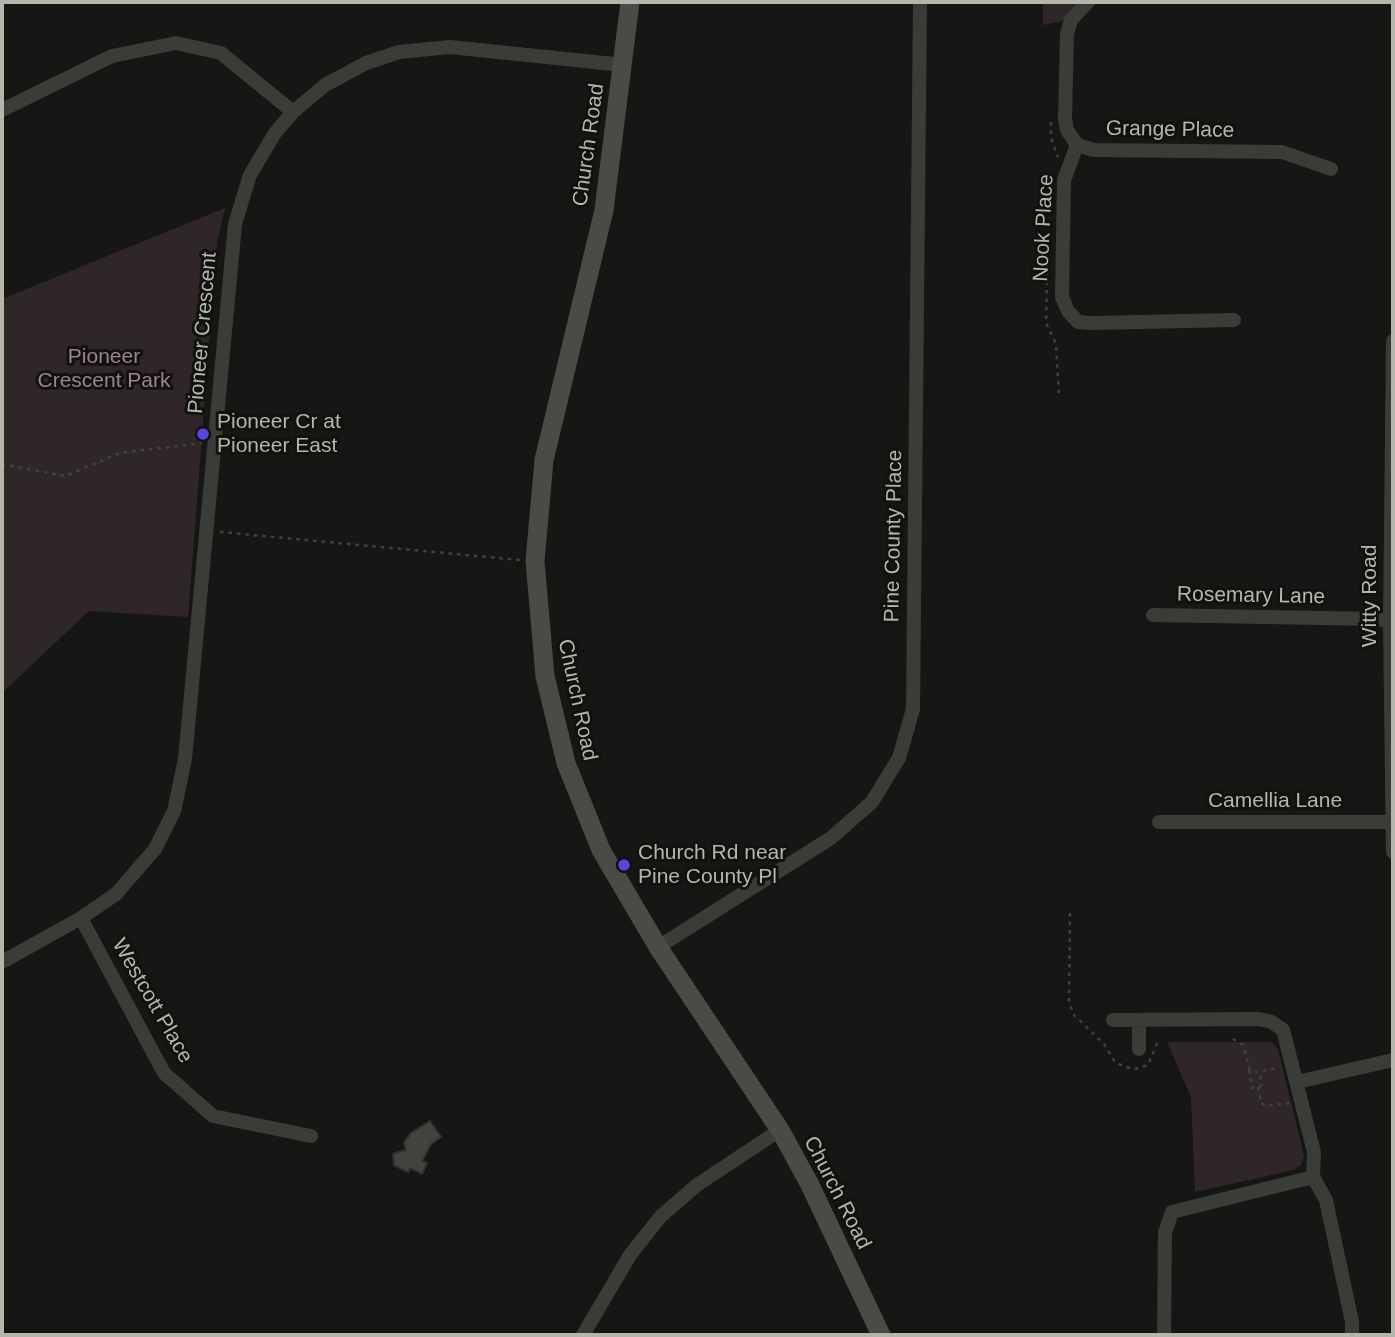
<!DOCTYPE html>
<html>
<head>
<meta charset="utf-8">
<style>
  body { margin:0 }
  #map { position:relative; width:1395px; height:1337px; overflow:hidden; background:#161715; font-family:Arial,sans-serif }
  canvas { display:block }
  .frame { position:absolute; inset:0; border:4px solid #b4b6a9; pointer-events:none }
</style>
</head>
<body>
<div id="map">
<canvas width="1395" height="1337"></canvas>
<div class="frame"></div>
</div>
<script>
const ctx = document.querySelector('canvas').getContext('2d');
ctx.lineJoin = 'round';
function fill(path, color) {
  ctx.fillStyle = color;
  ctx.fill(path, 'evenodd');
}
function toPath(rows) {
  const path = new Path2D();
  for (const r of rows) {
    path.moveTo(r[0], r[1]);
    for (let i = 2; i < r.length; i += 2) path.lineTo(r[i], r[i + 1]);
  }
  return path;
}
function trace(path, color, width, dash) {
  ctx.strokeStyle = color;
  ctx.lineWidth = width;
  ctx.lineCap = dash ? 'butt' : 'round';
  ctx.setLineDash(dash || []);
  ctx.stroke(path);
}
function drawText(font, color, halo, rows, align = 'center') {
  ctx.font = font + ' Arial,sans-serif';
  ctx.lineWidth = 6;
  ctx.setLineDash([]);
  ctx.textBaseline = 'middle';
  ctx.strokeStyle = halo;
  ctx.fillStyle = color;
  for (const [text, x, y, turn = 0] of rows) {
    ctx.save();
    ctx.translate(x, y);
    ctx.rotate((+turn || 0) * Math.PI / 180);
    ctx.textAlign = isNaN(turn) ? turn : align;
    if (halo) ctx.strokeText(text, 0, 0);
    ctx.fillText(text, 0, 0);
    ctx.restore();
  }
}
fill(toPath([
  [1043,2,1080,2,1063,21,1043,25],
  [225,208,217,242,188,617,89,611,2,693,2,299],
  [1167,1042,1272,1042,1278,1049,1304,1156,1301,1165,1294,1170,1195,1192,1191,1097]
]), '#2e2629');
const building = toPath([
  [430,1121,441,1137,431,1144,422,1161,427,1163,422,1174,410,1168,408,1172,394,1165,393,1154,406,1150,404,1143,411,1133,430,1121]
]);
fill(building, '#434440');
trace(building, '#313330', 2);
trace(toPath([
  [1051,122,1051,138,1058,157],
  [1048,239,1046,323,1056,344,1059,397],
  [2,464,65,476,120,453,202,443],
  [220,532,520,560],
  [1070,913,1069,1000,1073,1014,1104,1044,1115,1062,1125,1067,1135,1069,1148,1065,1159,1039],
  [1233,1039,1243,1045,1250,1070,1258,1072,1280,1067],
  [1249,1070,1252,1088,1261,1086,1260,1071],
  [1258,1087,1261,1103,1266,1106,1289,1103]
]), '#41423d', 2.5, [3.5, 5]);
trace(toPath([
  [1088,2,1071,20,1067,34,1065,119,1067,130,1077,145,1094,150,1282,152,1331,169],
  [2,110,112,56,176,43,221,53,293,112],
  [1077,145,1064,180,1062,297,1068,311,1078,322,1092,323,1234,320],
  [1393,341,1390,623,1393,852],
  [1153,615,1379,619,1393,623],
  [1159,822,1392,822],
  [81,918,164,1073,213,1116,311,1136],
  [658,947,831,838,872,802,899,758,913,709,920,2],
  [2,962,81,918,116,894,155,849,174,811,185,759,235,224,250,175,275,133,293,112,325,85,366,63,399,52,450,47,623,65],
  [1113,1020,1259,1019,1272,1022,1283,1030,1314,1152,1313,1177,1326,1200,1352,1322,1352,1335],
  [1139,1049,1139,1020],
  [1297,1082,1393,1060],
  [583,1335,630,1255,661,1216,697,1185,780,1130],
  [1164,1335,1165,1232,1172,1212,1313,1177]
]), '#3a3c37', 14);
trace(toPath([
  [630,2,604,210,544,460,535,561,545,676,566,763,601,850,658,947,780,1130,809,1183,881,1335]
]), '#4a4b45', 19);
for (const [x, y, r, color] of [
  [203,434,7,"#5945df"],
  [624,865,7,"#5945df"]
]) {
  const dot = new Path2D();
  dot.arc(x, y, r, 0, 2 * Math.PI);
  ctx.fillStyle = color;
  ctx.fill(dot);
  trace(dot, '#111210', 2.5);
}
drawText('21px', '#b4b6a9', '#111210', [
  ["Grange Place",1170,130,1],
  ["Church Road",589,145,-82],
  ["Nook Place",1044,228,-87],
  ["Pioneer Crescent",203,333,-85],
  ["Pine County Place",894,536,-89],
  ["Rosemary Lane",1251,596,1],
  ["Witty Road",1370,596,-90],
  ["Church Road",577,700,78],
  ["Camellia Lane",1275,801],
  ["Westcott Place",152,1001,60],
  ["Church Road",837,1193,63]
]);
drawText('21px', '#9f8290', '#111210', [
  ["Pioneer",104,357],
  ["Crescent Park",104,381]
]);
drawText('21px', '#b4b6a9', '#111210', [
  ["Pioneer Cr at",217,422],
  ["Pioneer East",217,446],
  ["Church Rd near",638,853],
  ["Pine County Pl",638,877]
], 'left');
</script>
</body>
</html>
